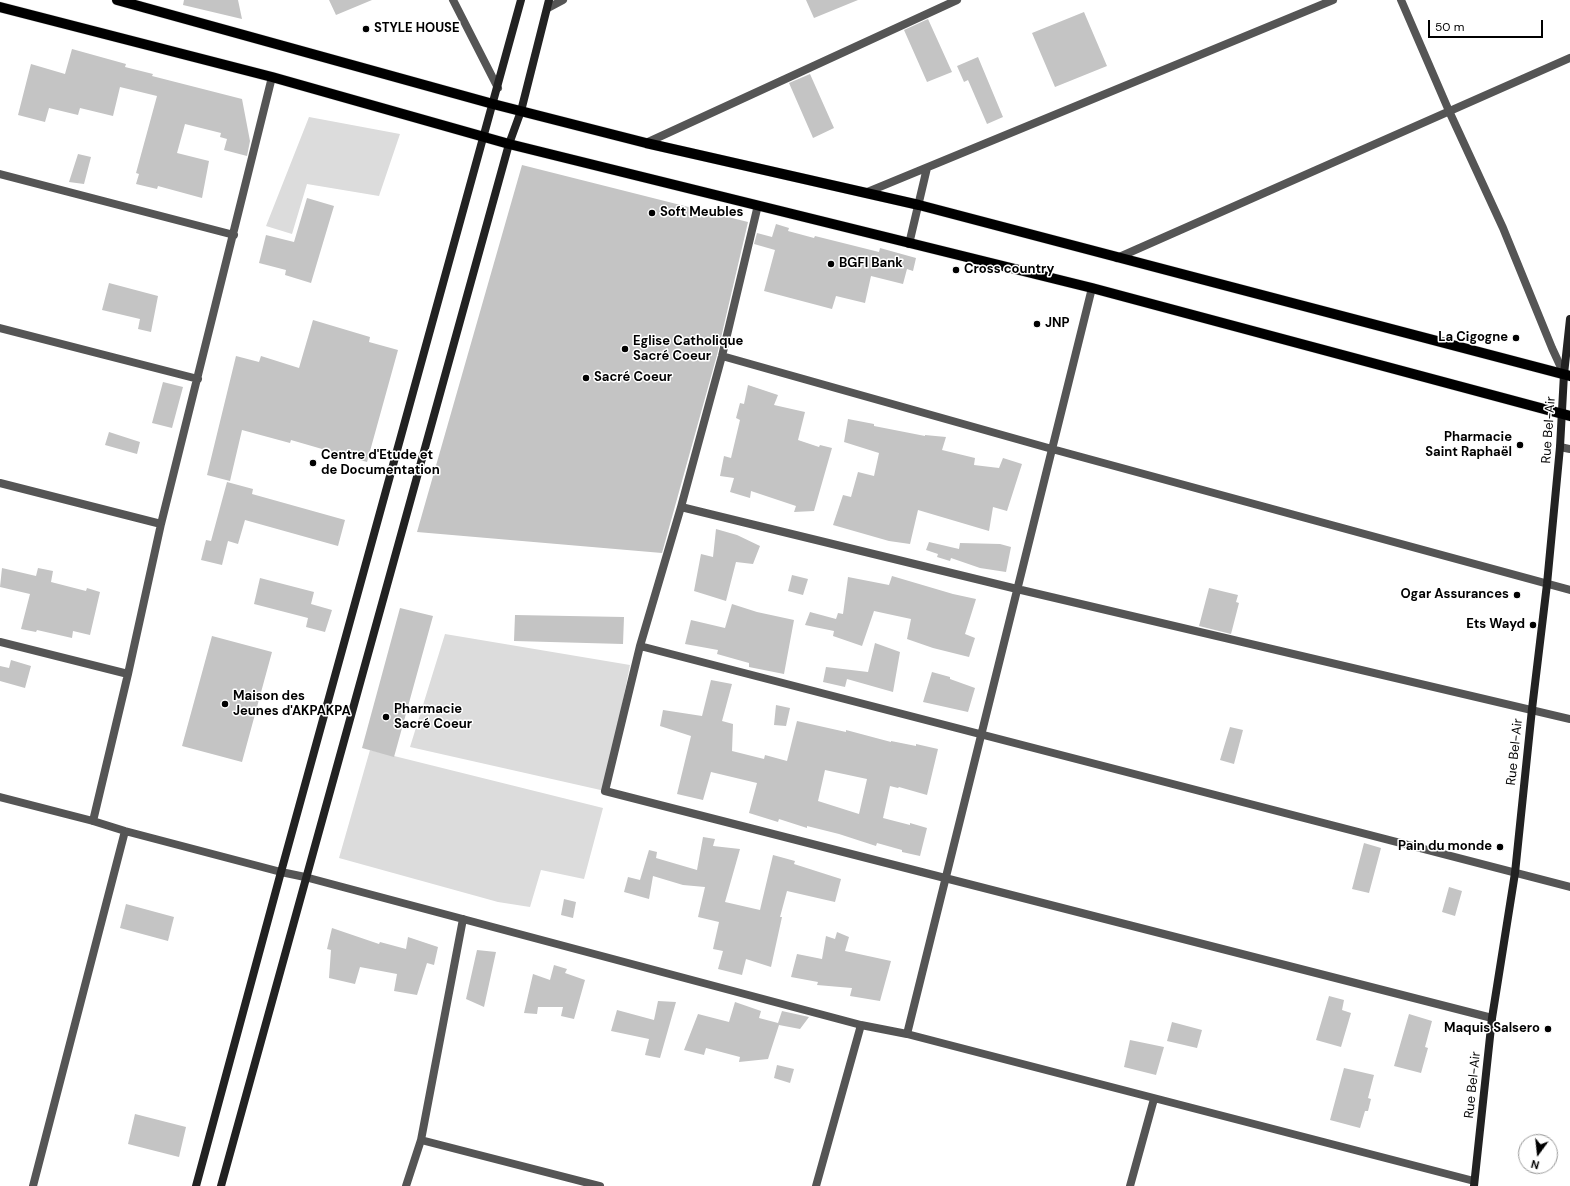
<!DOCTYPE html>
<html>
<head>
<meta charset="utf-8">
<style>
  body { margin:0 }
  #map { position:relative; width:1570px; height:1186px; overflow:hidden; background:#fff; font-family:"DM Sans",sans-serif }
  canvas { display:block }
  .north { position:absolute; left:1518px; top:1134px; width:40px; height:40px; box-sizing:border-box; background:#fff; border:1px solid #999; border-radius:50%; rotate:195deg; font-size:11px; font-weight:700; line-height:16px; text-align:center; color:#000 }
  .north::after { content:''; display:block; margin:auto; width:14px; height:18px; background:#000; clip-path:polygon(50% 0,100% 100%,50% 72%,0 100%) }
  .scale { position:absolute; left:1428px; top:20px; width:115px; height:18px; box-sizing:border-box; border:2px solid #000; border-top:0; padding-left:5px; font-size:12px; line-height:14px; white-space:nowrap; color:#000; -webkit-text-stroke:3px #fff; paint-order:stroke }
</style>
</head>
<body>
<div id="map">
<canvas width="1570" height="1186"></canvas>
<div class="north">N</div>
<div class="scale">50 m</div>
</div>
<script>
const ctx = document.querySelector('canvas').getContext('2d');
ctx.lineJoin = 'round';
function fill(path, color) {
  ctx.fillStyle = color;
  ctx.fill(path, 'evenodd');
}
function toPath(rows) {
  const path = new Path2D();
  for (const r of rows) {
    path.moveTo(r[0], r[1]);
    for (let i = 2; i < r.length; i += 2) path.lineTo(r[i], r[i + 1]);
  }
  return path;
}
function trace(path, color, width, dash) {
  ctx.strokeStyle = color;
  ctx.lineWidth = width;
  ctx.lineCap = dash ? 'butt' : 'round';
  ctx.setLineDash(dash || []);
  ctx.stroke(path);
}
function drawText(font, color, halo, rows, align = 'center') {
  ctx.font = font + ' "DM Sans",sans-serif';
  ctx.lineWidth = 3;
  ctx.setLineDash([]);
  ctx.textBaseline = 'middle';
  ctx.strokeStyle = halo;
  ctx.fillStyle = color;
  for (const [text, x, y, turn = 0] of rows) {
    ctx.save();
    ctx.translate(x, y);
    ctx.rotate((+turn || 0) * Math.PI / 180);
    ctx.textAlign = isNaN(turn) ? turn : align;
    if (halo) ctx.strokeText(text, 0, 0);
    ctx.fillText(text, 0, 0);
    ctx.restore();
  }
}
fill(toPath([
  [309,117,400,134,379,196,307,184,292,234,266,226],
  [445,634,630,665,605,791,410,747],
  [370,750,603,808,584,879,541,870,530,907,498,902,339,858]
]), '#dcdcdc');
fill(toPath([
  [184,0,238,0,242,19,183,5],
  [329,0,372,0,336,15],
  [806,0,858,0,814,18],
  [1084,12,1107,66,1055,87,1032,33],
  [928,19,952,72,927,82,904,30],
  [72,49,126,64,125,67,153,74,152,76,242,99,250,141,247,156,224,150,227,139,220,137,221,133,185,124,177,153,209,161,202,198,158,186,157,189,136,184,139,174,136,173,157,96,120,87,113,116,80,108,78,115,49,108,45,122,18,115,31,64,65,74],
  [978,57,1003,117,987,124,968,80,964,82,957,66],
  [810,74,834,128,813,138,789,83],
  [78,154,91,157,84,184,69,182],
  [522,165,748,222,717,355,662,553,417,532],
  [307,198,334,206,311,283,285,275,286,270,259,263,266,235,294,242],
  [776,224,789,228,788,231,814,238,815,236,879,252,880,248,916,258,913,271,907,269,903,284,871,276,865,303,836,296,832,309,764,291,775,250,754,244,757,233,772,237],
  [109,283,158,296,151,332,138,329,140,319,102,310],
  [313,320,370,337,369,342,398,350,367,462,291,440,290,443,242,430,230,481,207,475,236,356,259,362,261,356,299,368],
  [163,382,183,387,172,428,152,423],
  [748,385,778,395,774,405,805,412,798,440,819,447,820,445,832,448,814,511,794,512,796,506,751,491,750,498,730,492,734,478,720,476,724,456,731,458,740,420,736,418,740,403,744,404],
  [848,419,874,424,874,426,925,436,925,435,946,437,942,450,975,458,974,465,999,468,1003,458,1022,464,1007,511,993,507,989,531,918,510,910,544,889,541,833,525,843,495,851,497,858,472,874,476,879,453,844,442],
  [109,432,140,442,137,454,105,445],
  [227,482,253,489,252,494,345,520,338,546,245,520,238,544,228,541,222,565,201,560,206,540,211,541],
  [716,529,737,535,760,546,753,564,736,562,726,601,694,591,701,554,713,557],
  [929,542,959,549,960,543,1000,544,1011,547,1006,572,980,568,951,558,950,561,937,557,938,554,926,550],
  [2,568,36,576,38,568,53,571,51,582,86,591,87,588,100,592,90,635,73,631,72,638,37,630,36,632,21,629,30,594,0,587],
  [792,575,808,579,803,595,788,591],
  [892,576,953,594,976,599,965,634,975,638,969,657,933,648,907,639,911,619,874,611,862,646,833,636,834,631,805,625,810,612,836,619,838,613,843,614,848,577,889,585],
  [260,578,314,592,311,604,332,610,325,632,306,627,308,618,254,604],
  [1209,588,1238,595,1236,602,1239,603,1231,634,1199,626],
  [732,604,757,612,794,620,784,674,749,667,749,663,717,654,718,650,685,644,691,620,725,628],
  [400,608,433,616,394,757,362,748],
  [515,615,624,617,623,644,514,641],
  [212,636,272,652,242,762,182,746],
  [875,643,900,652,893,692,847,679,845,687,823,682,826,667,868,672],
  [11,660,31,666,25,688,0,681,0,666,9,668],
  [932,672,950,677,950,679,975,688,968,712,923,702],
  [711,680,732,684,722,721,733,724,732,751,764,759,765,755,787,761,797,721,846,732,846,730,891,742,891,741,916,746,916,744,938,749,927,795,899,787,898,788,890,786,883,818,910,825,910,823,927,828,920,856,902,852,902,850,877,843,876,846,839,834,807,826,807,828,779,819,778,822,749,813,757,783,711,772,703,800,677,794,691,736,660,726,663,710,702,716],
  [825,770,867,779,859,814,818,801],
  [776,705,790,708,786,726,774,725],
  [1230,727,1243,730,1234,764,1220,760],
  [703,837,715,839,713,846,740,849,725,902,760,910,773,855,795,861,794,864,841,879,835,902,787,891,780,917,782,917,771,967,746,959,742,975,718,969,723,951,713,949,719,922,698,917,705,887,683,885,653,876,649,899,624,892,628,877,640,880,649,850,657,852,656,858,697,870],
  [1364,843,1381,848,1369,893,1352,889],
  [1449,887,1462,891,1455,916,1442,912],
  [564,899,576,902,573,918,561,915],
  [126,904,174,917,168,941,120,928],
  [332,928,379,944,380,942,406,949,408,937,438,947,434,965,427,963,417,995,394,991,397,974,360,967,355,984,329,978,331,950,327,949],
  [837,932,849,937,845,951,891,961,880,1001,850,996,852,988,817,985,818,982,791,977,797,954,822,959,826,936,835,939],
  [477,950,496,952,484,1007,466,999],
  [554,965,567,969,565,973,585,980,574,1019,561,1016,563,1007,538,1007,537,1014,524,1013,533,974,550,980],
  [1329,996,1344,1000,1342,1010,1351,1013,1341,1047,1316,1040],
  [658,1001,676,1002,660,1058,645,1055,649,1039,611,1031,617,1010,654,1020],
  [735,1002,761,1011,759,1018,778,1023,782,1011,809,1017,800,1029,779,1025,768,1059,739,1062,740,1057,706,1048,704,1055,684,1050,698,1014,729,1022],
  [1409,1014,1432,1021,1425,1047,1428,1048,1421,1073,1394,1066],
  [1172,1022,1202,1030,1197,1048,1167,1041],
  [1130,1040,1164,1047,1156,1075,1124,1067],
  [777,1065,794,1069,790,1083,774,1078],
  [1344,1068,1374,1075,1368,1098,1371,1099,1368,1111,1365,1111,1360,1128,1330,1120],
  [135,1114,186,1127,179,1157,128,1144]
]), '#c4c4c4');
const primary = toPath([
  [117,0,493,104,646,143,919,205,1570,376],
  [0,7,272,77,509,144,1092,288,1570,416]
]);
trace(primary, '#dbdbdb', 11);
trace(toPath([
  [548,8,563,0],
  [646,143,957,0],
  [0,174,234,235],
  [865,193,1333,0],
  [758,205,722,356,681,507,640,646,605,791,1492,1018],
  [909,244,927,168],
  [1117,258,1570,58],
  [0,328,198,379],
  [722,356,1052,449,1570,590],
  [1560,447,1570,449],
  [0,483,161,524],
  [681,507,1017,589,1570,719],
  [0,642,128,674],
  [640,646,1570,887],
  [0,797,93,821,125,831,281,872,305,877,861,1025,907,1034,1474,1181],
  [93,821,128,674,161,524,272,77],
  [907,1034,1092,288],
  [421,1140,600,1186],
  [33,1186,125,831],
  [406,1186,421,1140,463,919],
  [816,1186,861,1025],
  [1130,1186,1154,1099]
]), '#555', 8);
trace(toPath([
  [453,0,498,88],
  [1401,0,1449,111,1503,228,1552,348,1564,374]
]), '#555', 8);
trace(toPath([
  [196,1186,281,872,521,0],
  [221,1186,509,144,521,111,549,0],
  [1474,1186,1492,1018,1515,873,1532,709,1547,584,1560,447,1564,374,1570,319]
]), '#222', 8);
trace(primary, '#000', 10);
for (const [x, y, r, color] of [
  [366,29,4,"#000"],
  [652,213,4,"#000"],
  [831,264,4,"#000"],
  [956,270,4,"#000"],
  [1037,324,4,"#000"],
  [1516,338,4,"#000"],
  [625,349,4,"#000"],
  [586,378,4,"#000"],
  [1520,445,4,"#000"],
  [313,463,4,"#000"],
  [1517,595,4,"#000"],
  [1533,625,4,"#000"],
  [225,704,4,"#000"],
  [386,717,4,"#000"],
  [1500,847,4,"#000"],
  [1548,1029,4,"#000"]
]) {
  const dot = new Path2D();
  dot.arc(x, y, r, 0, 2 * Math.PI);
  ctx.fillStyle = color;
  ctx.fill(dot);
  trace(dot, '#fff', 1.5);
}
drawText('bold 13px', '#000', '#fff', [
  ["STYLE HOUSE",374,29],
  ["Soft Meubles",660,213],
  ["BGFI Bank",839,264],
  ["Cross country",964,270],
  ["JNP",1045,324],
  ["La Cigogne",1508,338,"right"],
  ["Eglise Catholique",633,342],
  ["Sacré Coeur",633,357],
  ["Sacré Coeur",594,378],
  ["Pharmacie",1512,438,"right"],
  ["Saint Raphaël",1512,453,"right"],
  ["Centre d'Etude et",321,456],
  ["de Documentation",321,471],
  ["Ogar Assurances",1509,595,"right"],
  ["Ets Wayd",1525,625,"right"],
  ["Maison des",233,697],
  ["Jeunes d'AKPAKPA",233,712],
  ["Pharmacie",394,710],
  ["Sacré Coeur",394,725],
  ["Pain du monde",1492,847,"right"],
  ["Maquis Salsero",1540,1029,"right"]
], 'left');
drawText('13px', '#000', '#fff', [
  ["Rue Bel-Air",1549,430,-86],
  ["Rue Bel-Air",1515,752,-84],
  ["Rue Bel-Air",1473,1085,-84]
]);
</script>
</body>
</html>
